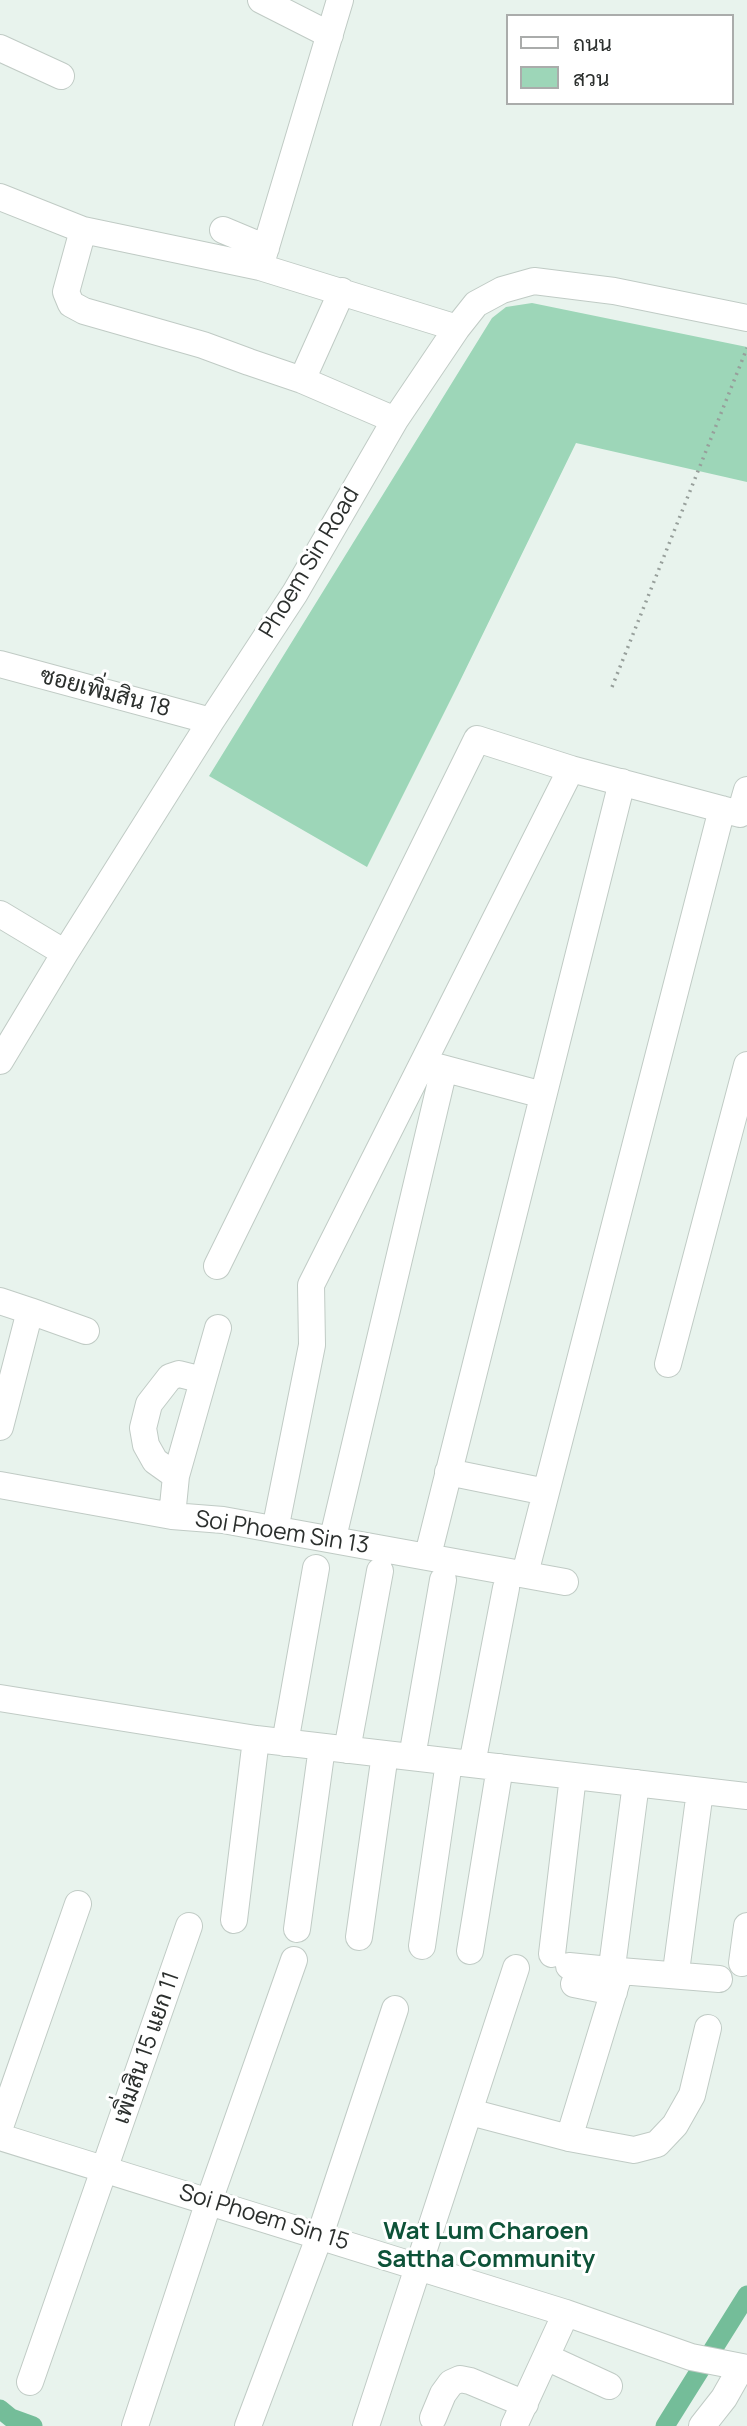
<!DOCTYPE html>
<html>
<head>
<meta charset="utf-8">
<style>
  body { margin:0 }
  #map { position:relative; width:747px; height:2426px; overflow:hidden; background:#e8f3ed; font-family:Manrope,Sarabun,sans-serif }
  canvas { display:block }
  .legend { position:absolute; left:506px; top:14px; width:228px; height:91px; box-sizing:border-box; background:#fff; border:2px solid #aaacab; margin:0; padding:9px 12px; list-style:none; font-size:21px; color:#2b2f2d }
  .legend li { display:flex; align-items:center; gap:14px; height:35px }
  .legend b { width:35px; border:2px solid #aaacab }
</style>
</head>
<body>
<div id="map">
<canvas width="747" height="2426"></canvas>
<ul class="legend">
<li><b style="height:9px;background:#fff"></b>ถนน</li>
<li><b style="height:19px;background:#9dd6b8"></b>สวน</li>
</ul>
</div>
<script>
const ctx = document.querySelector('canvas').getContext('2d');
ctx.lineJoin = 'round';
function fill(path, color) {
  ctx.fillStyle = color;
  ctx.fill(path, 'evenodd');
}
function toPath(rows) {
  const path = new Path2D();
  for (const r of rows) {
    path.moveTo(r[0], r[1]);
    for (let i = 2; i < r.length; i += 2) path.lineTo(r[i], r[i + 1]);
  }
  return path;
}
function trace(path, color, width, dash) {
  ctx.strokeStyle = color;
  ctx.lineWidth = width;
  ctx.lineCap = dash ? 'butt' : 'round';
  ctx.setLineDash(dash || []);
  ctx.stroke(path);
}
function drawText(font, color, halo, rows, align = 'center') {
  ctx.font = font + ' Manrope,Sarabun,sans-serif';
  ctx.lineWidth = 6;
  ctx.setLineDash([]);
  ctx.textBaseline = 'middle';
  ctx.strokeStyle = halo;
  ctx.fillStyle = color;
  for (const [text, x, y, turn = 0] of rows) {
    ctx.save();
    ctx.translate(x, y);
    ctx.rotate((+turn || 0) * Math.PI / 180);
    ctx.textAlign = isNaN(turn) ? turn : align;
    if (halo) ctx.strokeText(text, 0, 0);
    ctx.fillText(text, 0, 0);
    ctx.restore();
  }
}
fill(toPath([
  [532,303,747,347,747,482,576,443,458,685,367,867,209,776,492,318,506,307]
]), '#9dd6b8');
trace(toPath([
  [0,2409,11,2418,33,2426],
  [665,2426,747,2295]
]), '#74bd99', 19);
const minor = toPath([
  [261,0,330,35],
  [0,48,61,76],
  [0,197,83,230,260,267,457,328],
  [83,230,66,292,71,304,84,311,203,345,249,362,302,380,395,420],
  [223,230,266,248],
  [260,267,340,0],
  [302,380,342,291],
  [0,664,211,721],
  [0,914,65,953],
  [0,1061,65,953,211,721,295,593,395,420,457,328,476,304,502,290,534,281,614,291,747,318],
  [427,1064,543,1095],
  [217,1266,477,739,571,769],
  [0,1301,30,1311],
  [668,1364,747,1065],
  [0,1427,30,1311,86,1331],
  [448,1472,546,1492],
  [176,1476,155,1461,146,1445,143,1428,149,1404,170,1377,179,1374,203,1380],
  [0,1485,172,1516,223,1520,565,1582],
  [172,1516,176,1476,218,1328],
  [277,1520,312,1345,311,1285,571,769,740,814,747,790],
  [335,1529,444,1069],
  [430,1547,622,782],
  [528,1562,722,809],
  [0,1698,256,1739,747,1796],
  [285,1743,316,1568],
  [347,1750,380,1571],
  [412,1757,443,1580],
  [472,1764,506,1588],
  [234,1920,256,1739],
  [297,1929,322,1747],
  [359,1937,385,1754],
  [422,1946,449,1762],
  [470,1951,500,1767],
  [552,1954,573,1776],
  [613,1959,636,1783],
  [742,1963,747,1926],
  [677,1964,700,1791],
  [620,1971,719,1979],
  [574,1984,614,1992],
  [470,2112,569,2138,634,2150,657,2144,675,2125,692,2095,708,2028],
  [0,2127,78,1904],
  [0,2137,566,2313,691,2357,747,2368],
  [569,2138,620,1971,569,1966],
  [546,2357,609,2386],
  [30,2382,189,1926],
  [433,2418,443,2394,451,2383,460,2379,470,2381,525,2404],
  [135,2426,209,2201,294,1960],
  [248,2426,320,2235,395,2009],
  [366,2426,516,1968],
  [514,2426,566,2313],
  [702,2426,724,2398,741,2368]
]);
trace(minor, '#c0cbc5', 28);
trace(toPath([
  [612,687,747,348]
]), '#979f9b', 3.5, [2, 5]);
trace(minor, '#fff', 26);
drawText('23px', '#2b2f2d', '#fff', [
  ["Phoem Sin Road",310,563,-59],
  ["ซอยเพิ่มสิน 18",105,693,15],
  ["Soi Phoem Sin 13",282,1533,9],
  ["เพิ่มสิน 15 แยก 11",147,2048,-71],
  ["Soi Phoem Sin 15",264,2218,17]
]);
drawText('bold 24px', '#0d5238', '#fff', [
  ["Wat Lum Charoen",486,2232],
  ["Sattha Community",486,2260]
]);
</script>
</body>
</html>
